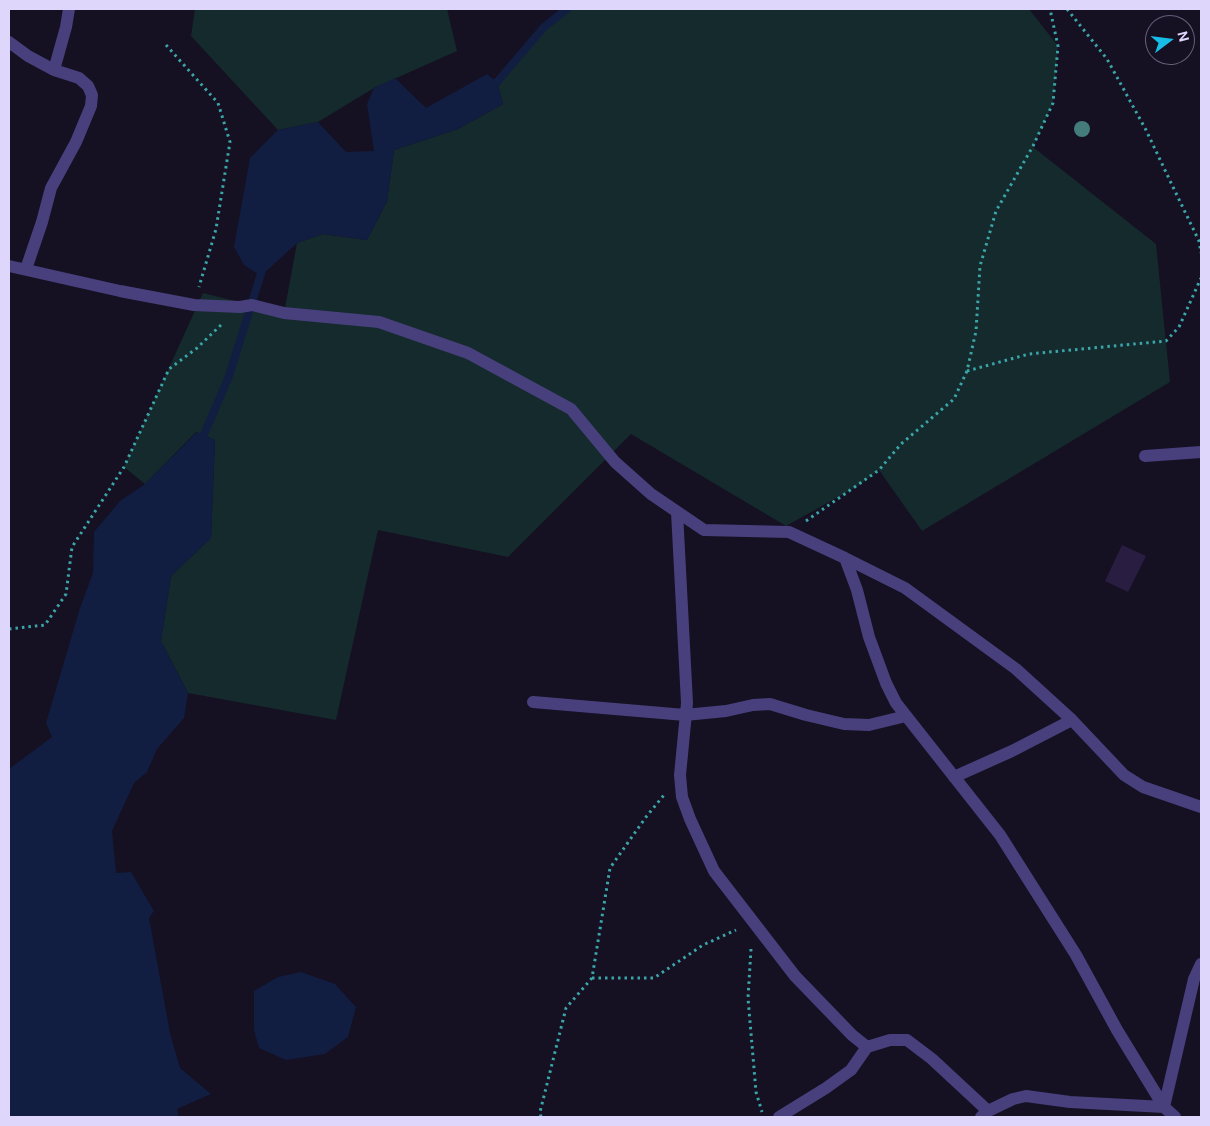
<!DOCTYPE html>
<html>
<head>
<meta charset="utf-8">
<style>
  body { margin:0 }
  #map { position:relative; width:1210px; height:1126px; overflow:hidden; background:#151022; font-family:"DM Sans",sans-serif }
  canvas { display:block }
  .frame { position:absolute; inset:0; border:10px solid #ded6fb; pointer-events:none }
  .north { position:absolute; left:1145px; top:15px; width:50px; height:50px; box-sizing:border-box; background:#151022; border:1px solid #655f79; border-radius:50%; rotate:75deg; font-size:14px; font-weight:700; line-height:20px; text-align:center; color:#ded6fb }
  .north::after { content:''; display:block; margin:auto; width:18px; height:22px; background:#17bde6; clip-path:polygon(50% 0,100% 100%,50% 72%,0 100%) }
</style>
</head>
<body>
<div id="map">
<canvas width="1210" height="1126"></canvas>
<div class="frame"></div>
<div class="north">N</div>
</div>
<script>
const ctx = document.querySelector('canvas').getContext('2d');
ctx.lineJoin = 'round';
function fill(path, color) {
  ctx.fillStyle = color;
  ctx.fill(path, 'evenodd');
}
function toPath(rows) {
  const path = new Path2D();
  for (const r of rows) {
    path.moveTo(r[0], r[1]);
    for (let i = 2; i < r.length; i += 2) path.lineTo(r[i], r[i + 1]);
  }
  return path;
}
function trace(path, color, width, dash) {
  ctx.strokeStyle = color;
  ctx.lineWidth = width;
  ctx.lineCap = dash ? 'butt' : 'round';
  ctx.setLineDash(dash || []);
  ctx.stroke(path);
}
fill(toPath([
  [195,9,447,9,457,51,374,88,318,122,278,130,191,36],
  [567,9,1029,9,1058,46,1053,103,1033,147,1156,244,1170,382,922,531,879,470,858,486,786,526,631,434,508,557,378,530,336,720,188,693,161,641,171,576,211,538,215,440,196,432,145,484,124,467,203,293,284,313,297,243,323,234,367,240,387,201,394,150,458,129,503,104,497,82,544,27]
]), '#142a2c');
fill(toPath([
  [487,74,497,82,503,104,458,129,394,150,387,201,367,240,323,234,297,243,261,276,244,265,234,247,250,158,278,130,318,122,346,152,374,151,367,104,374,88,395,78,426,108],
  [197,432,215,440,211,538,171,576,161,641,188,693,184,718,157,749,147,772,134,783,112,831,116,873,131,872,154,911,149,918,170,1033,180,1068,211,1094,177,1109,179,1117,9,1117,9,769,52,737,46,723,80,608,93,573,94,532,120,501,145,484],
  [301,972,335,984,356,1007,348,1037,325,1054,286,1060,259,1048,254,1030,254,991,278,977]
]), '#111e41');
trace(toPath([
  [489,87,497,82,544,27,567,9],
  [200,444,229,376,263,267]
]), '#111e41', 8);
fill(toPath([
  [1122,545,1146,556,1128,592,1105,581]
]), '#291e42');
trace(toPath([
  [1067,9,1107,59,1146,130,1173,187,1199,241,1201,253],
  [166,45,218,103,230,142,216,229,199,287],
  [967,371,1029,354,1166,341,1179,327,1201,278],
  [806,521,879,470,901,444,954,399,967,371,976,331,980,266,996,211,1033,146,1053,103,1058,46,1050,9],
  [9,629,45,625,66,594,72,547,124,467,169,369,197,348,221,325],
  [751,949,748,998,756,1092,762,1112],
  [592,978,654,978,703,945,736,930],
  [541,1117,540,1112,566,1008,592,978,610,868,646,817,664,795]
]), '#3ba6aa', 3, [2.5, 4]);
trace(toPath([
  [9,42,28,56,54,70],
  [9,266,120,291,194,305,240,307,252,305,284,313,379,322,468,353,571,409,615,462,651,494,704,530,789,532,845,558,905,588,1016,669,1072,720,1124,775,1143,787,1201,807],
  [26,269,42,222,51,188,76,142,91,106,92,95,88,86,79,78,54,70,66,27,69,9],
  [1145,456,1201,452],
  [677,512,687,703,680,775,682,797,690,819,714,871,795,976,852,1035,867,1047,890,1040,907,1040,932,1059,988,1111],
  [845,558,857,590,869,637,886,683,896,703,1000,835,1076,955,1117,1030,1164,1107,1175,1117],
  [533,702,685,715,726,711,753,705,770,704,806,715,844,724,869,725,906,716],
  [954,777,1012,751,1072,720],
  [779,1117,826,1088,851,1070,867,1047],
  [981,1117,988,1111,1013,1099,1026,1096,1070,1102,1164,1107,1194,979,1201,964]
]), '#48407d', 12);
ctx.fillStyle = '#437c7b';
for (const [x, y] of [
  [1082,129]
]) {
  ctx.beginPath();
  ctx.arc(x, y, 8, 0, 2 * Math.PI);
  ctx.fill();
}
</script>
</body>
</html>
